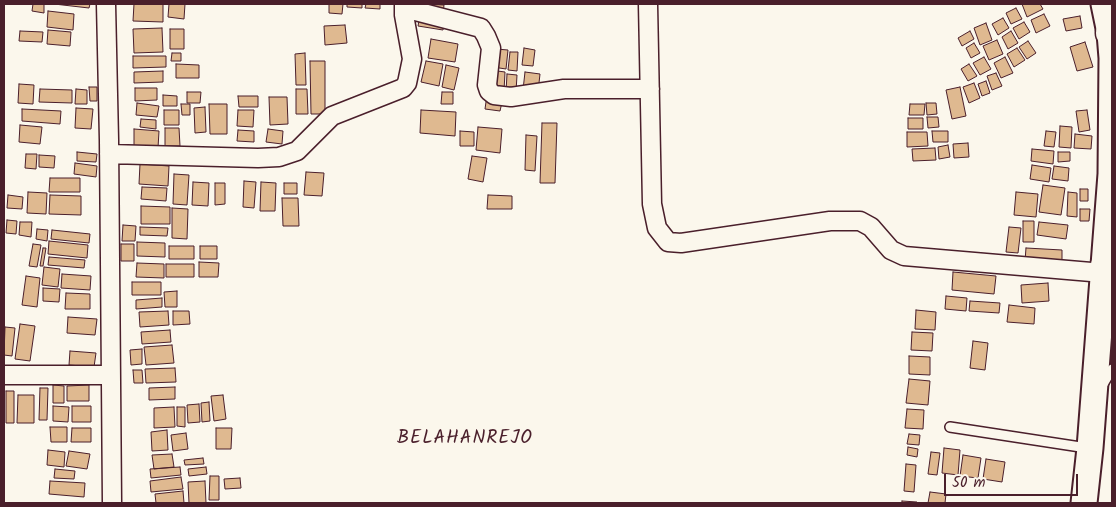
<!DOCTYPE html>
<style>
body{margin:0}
#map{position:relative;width:1116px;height:507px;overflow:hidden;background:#fbf7ec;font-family:Kalam,sans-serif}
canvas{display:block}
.frame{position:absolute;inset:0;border:5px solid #4a1f2b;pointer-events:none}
.scale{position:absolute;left:944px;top:474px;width:134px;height:22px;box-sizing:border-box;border:2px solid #4a1f2b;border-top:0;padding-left:6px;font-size:15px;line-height:18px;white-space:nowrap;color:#4a1f2b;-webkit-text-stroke:4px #fbf7ec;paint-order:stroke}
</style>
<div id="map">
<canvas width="1116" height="507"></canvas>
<div class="frame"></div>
<div class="scale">50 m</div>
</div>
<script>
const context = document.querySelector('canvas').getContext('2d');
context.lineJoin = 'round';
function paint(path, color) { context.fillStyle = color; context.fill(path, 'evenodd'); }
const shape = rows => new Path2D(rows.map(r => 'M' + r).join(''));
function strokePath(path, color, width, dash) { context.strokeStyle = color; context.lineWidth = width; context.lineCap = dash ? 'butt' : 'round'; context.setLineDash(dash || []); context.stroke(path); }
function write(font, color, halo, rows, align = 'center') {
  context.font = font + ' Kalam,sans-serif'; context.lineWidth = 5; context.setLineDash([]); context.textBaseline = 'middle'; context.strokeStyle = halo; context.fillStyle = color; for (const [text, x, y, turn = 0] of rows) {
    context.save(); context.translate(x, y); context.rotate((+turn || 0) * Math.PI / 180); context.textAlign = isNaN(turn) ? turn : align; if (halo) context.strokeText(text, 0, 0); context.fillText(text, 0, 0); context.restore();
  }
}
const building = shape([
 [33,4,44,4,44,13,32,11,33,4],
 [54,4,90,4,89,8,54,4],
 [134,4,163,4,163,22,133,21,134,4],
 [169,4,185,4,184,19,168,17,169,4],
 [329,4,343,4,342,14,329,13,329,4],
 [347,4,362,4,362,8,347,7,347,4],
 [366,4,380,4,380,9,365,8,366,4],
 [422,4,444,5,443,14,422,4],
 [1022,4,1040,4,1043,9,1027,17,1022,4],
 [1016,8,1022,19,1011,24,1006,13,1016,8],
 [48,11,74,14,73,30,47,27,48,11],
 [1044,14,1050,26,1036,33,1031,20,1044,14],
 [420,15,445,20,443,30,418,26,420,15],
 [1080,16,1082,28,1066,31,1063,19,1080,16],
 [1003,18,1009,28,998,35,992,24,1003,18],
 [1024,22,1030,32,1019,39,1013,28,1024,22],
 [986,23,992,40,980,45,974,28,986,23],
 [345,25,347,43,325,45,324,26,345,25],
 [162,28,163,52,134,53,133,29,162,28],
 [170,29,184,29,184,49,170,49,170,29],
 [48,30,71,32,70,46,47,44,48,30],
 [20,31,43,32,42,42,19,41,20,31],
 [970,31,974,39,962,46,958,38,970,31],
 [1011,31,1018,43,1008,49,1002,37,1011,31],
 [431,39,458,44,455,62,428,58,431,39],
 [997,40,1003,54,989,60,983,46,997,40],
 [1028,41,1036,53,1027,59,1019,47,1028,41],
 [1085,42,1093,67,1077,71,1070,47,1085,42],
 [974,43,980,53,971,58,966,48,974,43],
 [524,48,535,50,533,66,522,65,524,48],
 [1017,48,1025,60,1014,67,1007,54,1017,48],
 [496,49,508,50,506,69,493,67,496,49],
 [510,52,518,52,517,71,508,70,510,52],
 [172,53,181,53,181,61,171,61,172,53],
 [305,53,306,85,296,85,295,54,305,53],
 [133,56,166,56,166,67,133,68,133,56],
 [984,57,991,69,980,75,973,63,984,57],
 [1005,57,1013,73,1001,78,994,63,1005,57],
 [310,61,325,61,325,114,311,114,310,61],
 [426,61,443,64,439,86,421,82,426,61],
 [176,64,199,65,199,78,176,78,176,64],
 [969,64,977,76,968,81,961,69,969,64],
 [446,65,459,68,454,90,442,87,446,65],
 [490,70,505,72,504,91,489,89,490,70],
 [163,71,163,82,134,83,134,72,163,71],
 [525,72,540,74,538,92,523,90,525,72],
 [996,73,1002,86,992,90,987,76,996,73],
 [507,74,517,75,516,92,506,92,507,74],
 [986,81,990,93,982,96,978,84,986,81],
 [974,83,980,98,969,103,963,87,974,83],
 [19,84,34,85,33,104,18,103,19,84],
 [89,87,97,87,97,101,90,101,89,87],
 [960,87,966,116,952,119,946,90,960,87],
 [135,88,157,88,157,100,135,101,135,88],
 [40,89,72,90,72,103,39,102,40,89],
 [76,89,87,90,87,104,75,104,76,89],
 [296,89,307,89,308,114,296,114,296,89],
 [187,92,201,92,200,103,187,103,187,92],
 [442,92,453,92,453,104,441,104,442,92],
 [163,95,177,96,177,106,163,106,163,95],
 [487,95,503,98,500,111,485,109,487,95],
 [238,96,258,96,258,107,239,107,238,96],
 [269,97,287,97,288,124,270,125,269,97],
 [137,103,159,106,157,117,136,115,137,103],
 [926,103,936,103,937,114,927,115,926,103],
 [181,104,190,104,190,115,182,115,181,104],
 [209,104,227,104,227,134,210,134,209,104],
 [910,104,925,104,924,115,909,115,910,104],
 [205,107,206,132,195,133,194,108,205,107],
 [76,108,93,109,91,129,75,128,76,108],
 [22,109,61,111,60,124,22,121,22,109],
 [164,110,179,110,179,125,164,125,164,110],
 [238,110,254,110,253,127,237,126,238,110],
 [421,110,456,112,455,136,420,133,421,110],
 [1087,110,1090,130,1079,132,1076,111,1087,110],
 [927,117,938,117,939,127,928,128,927,117],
 [908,118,923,118,923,129,908,129,908,118],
 [141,119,156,120,156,129,140,127,141,119],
 [542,123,557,123,555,183,540,183,542,123],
 [20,125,42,127,40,144,19,142,20,125],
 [1060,126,1072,127,1071,148,1059,147,1060,126],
 [478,127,502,129,500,153,476,150,478,127],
 [165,128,179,128,180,146,165,146,165,128],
 [134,129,159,131,158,148,134,147,134,129],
 [268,129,283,131,282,144,266,142,268,129],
 [238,130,254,131,254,142,237,141,238,130],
 [460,131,474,132,474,146,460,146,460,131],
 [932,131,948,131,948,142,933,142,932,131],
 [1046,131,1056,132,1054,147,1044,146,1046,131],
 [907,132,927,132,928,146,907,147,907,132],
 [1075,134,1092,136,1091,149,1074,148,1075,134],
 [526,135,537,136,535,171,525,170,526,135],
 [968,143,969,157,954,158,953,144,968,143],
 [948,145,950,157,939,159,938,147,948,145],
 [935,148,936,160,913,161,912,149,935,148],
 [1032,149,1054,151,1053,164,1031,161,1032,149],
 [77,152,97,154,96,162,77,161,77,152],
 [1058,152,1070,152,1070,161,1058,162,1058,152],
 [26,154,37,154,36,169,25,168,26,154],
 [39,155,55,156,54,168,39,167,39,155],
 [472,156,487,158,483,182,468,179,472,156],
 [75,163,97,166,96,177,74,174,75,163],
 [140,164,169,166,168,186,139,184,140,164],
 [1032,165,1051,168,1049,182,1030,179,1032,165],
 [1054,166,1069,168,1068,181,1052,179,1054,166],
 [306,172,324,173,322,196,304,195,306,172],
 [174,174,189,175,187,205,173,204,174,174],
 [50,178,80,178,80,192,49,192,50,178],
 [244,181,256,182,254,208,243,207,244,181],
 [193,182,209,183,208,206,192,205,193,182],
 [261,182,276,183,275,211,260,211,261,182],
 [215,183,225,183,225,204,215,205,215,183],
 [284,183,297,183,297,194,284,194,284,183],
 [1043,185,1065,188,1061,215,1039,212,1043,185],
 [142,187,167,188,166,201,141,199,142,187],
 [1080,189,1088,189,1088,201,1080,201,1080,189],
 [28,192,47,193,46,214,27,213,28,192],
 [1016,192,1038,194,1036,217,1014,215,1016,192],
 [1068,192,1077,193,1077,217,1067,216,1068,192],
 [8,195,23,197,22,209,7,208,8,195],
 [50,195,81,196,81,215,49,214,50,195],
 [488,195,512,196,512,209,487,209,488,195],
 [282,198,298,198,299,226,283,226,282,198],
 [141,206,170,207,170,224,141,224,141,206],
 [172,208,188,209,187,239,172,238,172,208],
 [1080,209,1090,209,1089,221,1080,221,1080,209],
 [7,220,17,221,16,234,6,233,7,220],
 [1023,221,1034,221,1034,242,1023,242,1023,221],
 [20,222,32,222,31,237,19,235,20,222],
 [1039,222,1068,225,1066,239,1037,235,1039,222],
 [123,225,136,226,135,241,122,241,123,225],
 [140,227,168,228,167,236,140,235,140,227],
 [1009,227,1021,228,1018,253,1006,252,1009,227],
 [37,229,48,230,47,241,36,239,37,229],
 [52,230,90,234,89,243,51,239,52,230],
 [49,241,88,245,87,258,48,254,49,241],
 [137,242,165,243,165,257,137,256,137,242],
 [33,244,41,245,37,267,29,266,33,244],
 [121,244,134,244,134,261,121,261,121,244],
 [169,246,194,246,194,259,169,259,169,246],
 [200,246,217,246,217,259,200,259,200,246],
 [43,248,46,248,43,266,40,266,43,248],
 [1026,248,1062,250,1062,263,1025,261,1026,248],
 [49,257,85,260,84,268,48,265,49,257],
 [199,262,219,263,218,277,199,277,199,262],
 [137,263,164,264,164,278,136,277,137,263],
 [166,264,194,264,194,277,166,277,166,264],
 [44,267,60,269,58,287,42,285,44,267],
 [953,272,996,276,994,294,952,290,953,272],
 [62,274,91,276,90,290,61,288,62,274],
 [26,276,40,278,37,307,22,305,26,276],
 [132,282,161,282,161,295,132,295,132,282],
 [1048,283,1049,301,1022,303,1021,285,1048,283],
 [43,288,60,289,59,302,43,301,43,288],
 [177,291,177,307,165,307,164,292,177,291],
 [66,293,90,294,90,309,65,309,66,293],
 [946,296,967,298,966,311,945,309,946,296],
 [162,298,162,307,136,309,136,300,162,298],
 [970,301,1000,303,999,313,969,311,970,301],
 [1009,305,1035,308,1034,324,1007,322,1009,305],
 [916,310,936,312,935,330,915,329,916,310],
 [168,311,169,325,140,327,139,312,168,311],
 [173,311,189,311,190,324,173,325,173,311],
 [68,317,97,319,95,335,67,333,68,317],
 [20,324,35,326,30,361,15,359,20,324],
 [5,327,15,328,12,356,4,355,5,327],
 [170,330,171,342,142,344,141,332,170,330],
 [912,332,933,333,932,351,911,350,912,332],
 [973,341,988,343,985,370,970,368,973,341],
 [172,345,174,363,146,365,144,347,172,345],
 [142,349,142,364,131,365,130,350,142,349],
 [70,351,96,353,94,367,69,365,70,351],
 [909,356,930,357,930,375,909,374,909,356],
 [175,368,176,382,146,383,145,369,175,368],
 [133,370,142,370,143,383,134,383,133,370],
 [909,379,930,381,928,405,906,403,909,379],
 [53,385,64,386,64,403,53,403,53,385],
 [89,385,89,401,67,401,67,386,89,385],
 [175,387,175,399,149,400,149,388,175,387],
 [40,388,48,388,47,420,39,420,40,388],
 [6,391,14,391,14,423,6,423,6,391],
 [18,395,34,395,34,423,17,423,18,395],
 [223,395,226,419,214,421,211,396,223,395],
 [209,402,210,421,202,422,201,403,209,402],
 [199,404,200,422,188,423,187,405,199,404],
 [53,406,69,407,68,422,53,421,53,406],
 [72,406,91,406,91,422,72,422,72,406],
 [174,407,175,427,154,428,154,408,174,407],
 [177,407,185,407,185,427,177,426,177,407],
 [907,409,924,410,923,429,905,428,907,409],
 [50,427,67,427,67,442,51,442,50,427],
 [72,428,91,428,91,442,71,442,72,428],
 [216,428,232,428,231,449,216,449,216,428],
 [167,430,168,450,152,451,151,432,167,430],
 [186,433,188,449,173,451,171,435,186,433],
 [909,434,920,435,919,445,907,444,909,434],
 [908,447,918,449,917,457,907,455,908,447],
 [944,448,960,450,958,475,942,473,944,448],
 [48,450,65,452,64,467,47,465,48,450],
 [69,451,90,454,87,469,66,466,69,451],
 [931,452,940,453,937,475,928,474,931,452],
 [172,454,174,467,154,469,152,455,172,454],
 [963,455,981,458,978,478,960,476,963,455],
 [203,458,204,464,185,465,184,460,203,458],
 [986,459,1005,462,1002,482,983,479,986,459],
 [906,464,916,465,914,492,904,491,906,464],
 [180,467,181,475,151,478,150,469,180,467],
 [206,467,207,474,189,476,188,469,206,467],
 [55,469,75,471,74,479,54,478,55,469],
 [210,476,219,476,219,500,209,500,210,476],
 [181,477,183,489,151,492,150,481,181,477],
 [240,478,241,488,225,489,224,479,240,478],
 [50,481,85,483,84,497,49,494,50,481],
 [205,481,206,503,189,503,188,482,205,481],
 [183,491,184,503,156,503,155,494,183,491],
 [930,492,946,494,945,503,928,503,930,492],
 [902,501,917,502,917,503,902,503,902,501]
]);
paint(building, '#dfb990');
strokePath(building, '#4a1f2b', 1);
const lane = shape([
 [1102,386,1112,369],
 [950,427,1087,448]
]);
const street = shape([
 [106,4,109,140,112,503],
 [648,4,652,204,657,228,668,242,681,243,830,221,860,221,871,227,891,250,904,256,1103,273],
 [404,8,481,28,486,36,491,48,487,85,489,91,494,95,511,97,564,89,650,89],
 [109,154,258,158,279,157,297,151,332,116,403,88,407,83,412,59,404,15,404,4],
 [4,375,110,375]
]);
const secondary = shape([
 [1084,503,1090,448,1111,174,1112,58,1110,33,1104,4]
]);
const highway = shape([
 [1110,33,1112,33],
 [1103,273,1112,240]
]);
strokePath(lane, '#4a1f2b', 12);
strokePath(street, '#4a1f2b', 21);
strokePath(secondary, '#4a1f2b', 29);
strokePath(highway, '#4a1f2b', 31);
strokePath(lane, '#fbf7ec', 9);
strokePath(street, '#fbf7ec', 18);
strokePath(secondary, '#fbf7ec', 25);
strokePath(highway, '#fbf7ec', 28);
context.letterSpacing = '1px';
write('19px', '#4a1f2b', '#fbf7ec', [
 ["BELAHANREJO",465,440]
]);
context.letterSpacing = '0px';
</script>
